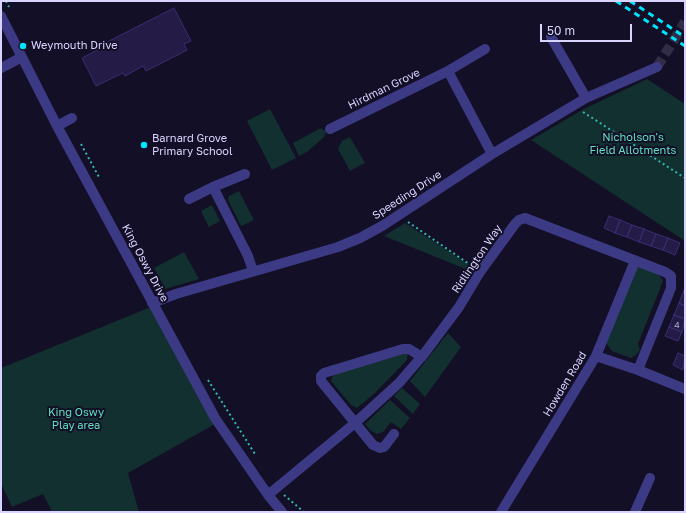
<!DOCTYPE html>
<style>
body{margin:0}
#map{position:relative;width:686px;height:513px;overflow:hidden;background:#130f26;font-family:"Golos Text",sans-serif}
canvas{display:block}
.frame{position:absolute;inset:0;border:2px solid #d9d4ff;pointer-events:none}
.scale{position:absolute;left:540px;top:24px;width:92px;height:18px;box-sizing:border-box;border:2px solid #d9d4ff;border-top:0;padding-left:5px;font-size:12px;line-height:14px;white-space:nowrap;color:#d9d4ff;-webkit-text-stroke:3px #130f26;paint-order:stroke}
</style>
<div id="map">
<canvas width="686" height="513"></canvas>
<div class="frame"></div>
<div class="scale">50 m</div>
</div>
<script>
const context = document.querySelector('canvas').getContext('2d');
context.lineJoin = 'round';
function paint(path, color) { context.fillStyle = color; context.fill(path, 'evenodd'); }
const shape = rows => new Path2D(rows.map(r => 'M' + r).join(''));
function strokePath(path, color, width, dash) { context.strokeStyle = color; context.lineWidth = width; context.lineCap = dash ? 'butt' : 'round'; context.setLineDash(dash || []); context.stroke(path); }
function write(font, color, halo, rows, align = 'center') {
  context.font = font + ' "Golos Text",sans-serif'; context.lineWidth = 4; context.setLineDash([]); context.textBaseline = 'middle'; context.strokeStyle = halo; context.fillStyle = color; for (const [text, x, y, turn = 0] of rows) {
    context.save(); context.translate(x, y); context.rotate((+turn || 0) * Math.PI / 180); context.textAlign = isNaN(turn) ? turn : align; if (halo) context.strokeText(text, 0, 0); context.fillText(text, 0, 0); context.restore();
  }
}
paint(shape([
 [647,79,685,104,685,241,531,140,582,110],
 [270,109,296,158,272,170,247,121],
 [321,128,326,132,324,137,307,152,299,156,293,143],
 [350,137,365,163,350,171,338,149,342,141],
 [239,191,254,220,241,226,228,200,229,196],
 [212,205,220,221,209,227,201,211],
 [405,223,444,248,471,266,468,270,384,236],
 [184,252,199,279,165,289,154,268],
 [640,266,659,275,663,281,638,344,640,350,636,355,631,358,612,351,606,343,635,269],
 [151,307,215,424,128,473,139,512,52,512,43,494,12,507,1,483,1,368],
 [448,333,461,347,425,397,410,381],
 [402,351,408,353,407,360,374,394,357,408,351,405,331,381,333,375],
 [402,388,420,404,413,414,394,396],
 [390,400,410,418,401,429,391,422,383,432,377,434,371,431,365,424]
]), '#12302f');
const building = shape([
 [174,8,191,41,184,44,187,50,146,71,143,66,125,76,123,73,96,86,82,58,109,44,107,42,174,8],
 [609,216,620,220,615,233,604,228,609,216],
 [620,220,632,225,627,237,615,233,620,220],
 [632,225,644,229,639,242,627,237,632,225],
 [644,229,656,234,651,246,639,242,644,229],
 [656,234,668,238,663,250,651,246,656,234],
 [668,238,680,243,675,255,663,250,668,238],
 [684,290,685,291,685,306,679,303,684,290],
 [679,303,685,306,685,319,674,315,679,303],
 [674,315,685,319,682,332,669,327,674,315],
 [669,327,682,332,678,341,665,336,669,327],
 [678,353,685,356,683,370,673,365,678,353]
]);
paint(building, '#241b47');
strokePath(building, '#3b2d73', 1);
strokePath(shape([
 [657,67,685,22]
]), '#312d47', 10, [10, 5]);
strokePath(shape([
 [6,1,9,7],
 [583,112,685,178],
 [81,144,100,179],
 [408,222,472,266],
 [208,380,255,454],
 [284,495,304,512]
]), '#2fb8b0', 2, [2, 3]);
strokePath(shape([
 [1,16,57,126,215,418,268,495,282,512],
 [551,37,586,98],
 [1,68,22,57],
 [448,71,492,154],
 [57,126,72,118],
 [330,129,448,71,485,49],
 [213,187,248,256,253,271],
 [189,199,213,187,245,174],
 [152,303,176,294,338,247,360,238,382,226,492,154,586,98,657,67],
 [596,356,638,370,685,389],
 [394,434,384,447,380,448,373,445,321,381,321,376,324,373,403,349,409,349,422,357],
 [268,495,355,423,399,383,424,354,459,307,480,272,515,224,519,220,525,218,665,272,671,276,671,288,638,370],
 [501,512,596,356,635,261],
 [635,512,650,478]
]), '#3d3a85', 10);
strokePath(shape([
 [616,1,685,46],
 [630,1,685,37]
]), '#00e5ff', 3, [6, 5]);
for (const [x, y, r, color] of [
 [23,46,4,"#00e5ff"],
 [144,145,4,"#00e5ff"]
]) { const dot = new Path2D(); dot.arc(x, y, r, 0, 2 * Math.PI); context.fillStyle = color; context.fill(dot); strokePath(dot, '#130f26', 1.5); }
write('9px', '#aca6d1', null, [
 ["4",677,325]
]);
write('11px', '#d9d4ff', '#130f26', [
 ["Weymouth Drive",31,46],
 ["Barnard Grove",152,139],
 ["Primary School",152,152]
], 'left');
write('11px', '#d9d4ff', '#130f26', [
 ["Hirdman Grove",384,89,-26],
 ["Speeding Drive",407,195,-33],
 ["Ridlington Way",477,259,-56],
 ["King Oswy Drive",145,263,62],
 ["Howden Road",565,384,-59]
]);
write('11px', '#5fe0c0', '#130f26', [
 ["Nicholson's",633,138],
 ["Field Allotments",633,151],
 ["King Oswy",76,413],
 ["Play area",76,426]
]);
</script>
